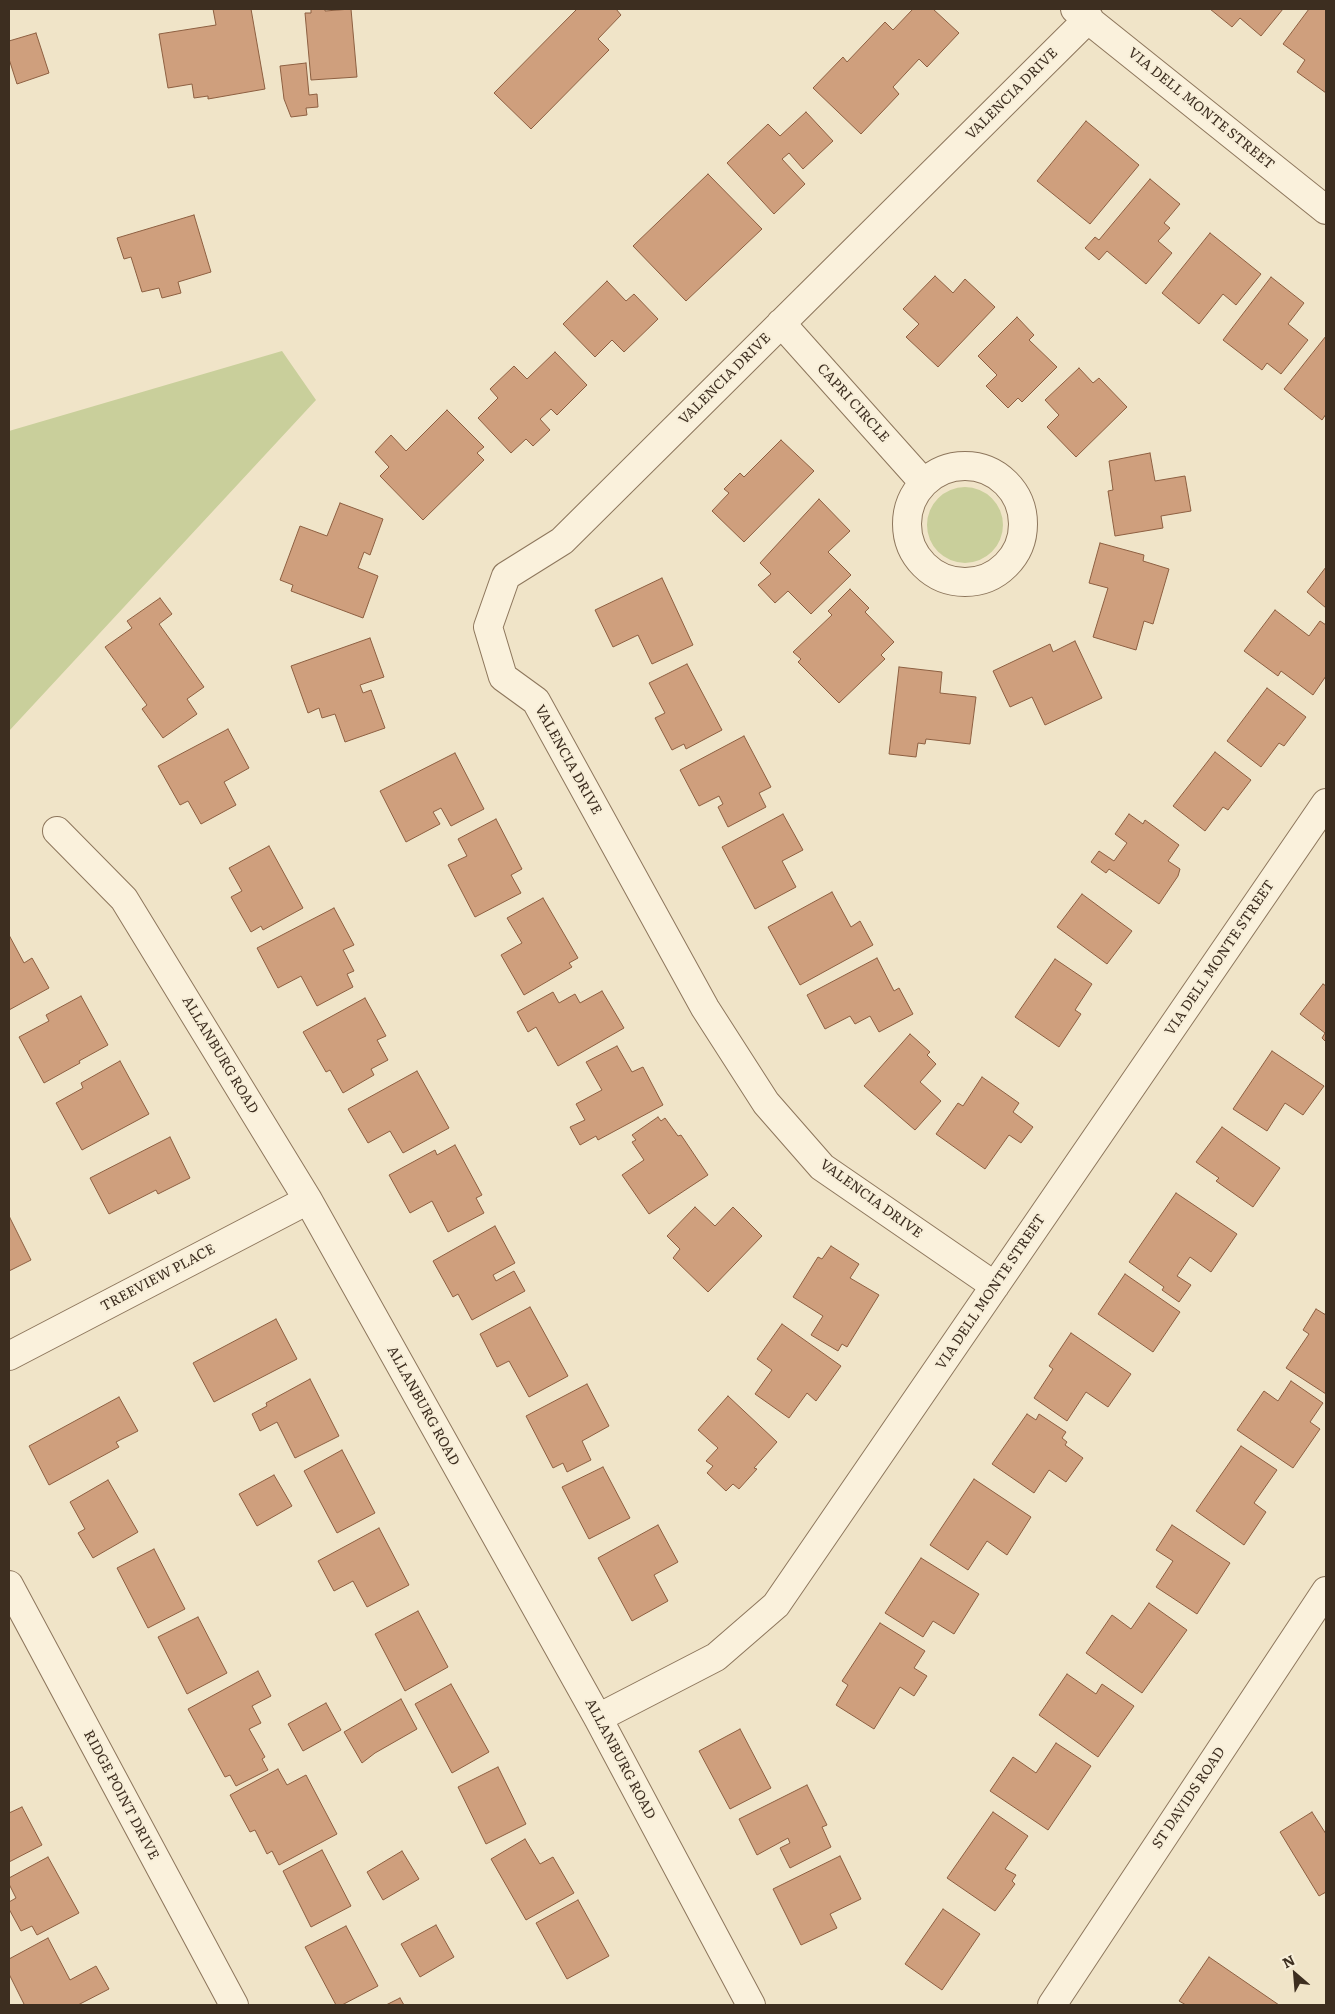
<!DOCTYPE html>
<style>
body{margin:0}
#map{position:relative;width:1335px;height:2014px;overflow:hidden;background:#f0e4c8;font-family:Literata,serif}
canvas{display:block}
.frame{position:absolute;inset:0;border:10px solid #3d2e20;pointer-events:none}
.north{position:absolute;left:1270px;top:1949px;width:50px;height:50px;-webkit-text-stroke:4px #f7eed8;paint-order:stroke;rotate:333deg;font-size:14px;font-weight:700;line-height:20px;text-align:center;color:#3d2e20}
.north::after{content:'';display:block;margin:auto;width:18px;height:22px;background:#3d2e20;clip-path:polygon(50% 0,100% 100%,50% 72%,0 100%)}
</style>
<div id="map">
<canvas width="1335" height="2014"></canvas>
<div class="frame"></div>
<div class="north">N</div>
</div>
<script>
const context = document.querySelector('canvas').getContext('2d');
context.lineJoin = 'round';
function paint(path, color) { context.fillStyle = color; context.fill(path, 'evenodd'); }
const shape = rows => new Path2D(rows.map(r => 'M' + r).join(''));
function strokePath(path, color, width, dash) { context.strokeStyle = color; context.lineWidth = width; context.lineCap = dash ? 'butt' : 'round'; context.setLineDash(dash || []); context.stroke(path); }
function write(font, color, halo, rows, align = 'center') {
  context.font = font + ' Literata,serif'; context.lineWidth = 4; context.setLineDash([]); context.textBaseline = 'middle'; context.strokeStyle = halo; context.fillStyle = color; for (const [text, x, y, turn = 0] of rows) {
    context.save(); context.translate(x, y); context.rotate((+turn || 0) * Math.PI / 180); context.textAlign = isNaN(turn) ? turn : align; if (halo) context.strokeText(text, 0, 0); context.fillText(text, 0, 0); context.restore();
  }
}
paint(shape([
 [282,351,316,400,9,731,9,431],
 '927 525a38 38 0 1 1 76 0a38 38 0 1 1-76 0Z'
]), '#c9cf9b');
const building = shape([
 [213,9,251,9,265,89,208,99,208,96,194,98,192,84,168,88,159,34,216,25,213,9],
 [311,9,325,9,325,11,351,9,357,77,311,80,305,13,311,13,311,9],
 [577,9,616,9,621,15,598,39,609,50,531,129,494,93,577,9],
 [913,9,933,9,959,33,927,67,919,59,893,87,899,94,861,134,813,88,843,57,847,62,885,22,893,30,913,9],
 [1210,9,1283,9,1261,36,1240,18,1232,27,1210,9],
 [1309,9,1326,9,1326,93,1297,72,1305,60,1283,44,1309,9],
 [36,33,49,73,17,84,9,59,9,41,36,33],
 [306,63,309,95,317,94,318,107,306,108,307,115,291,117,284,99,280,66,306,63],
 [806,112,833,141,803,169,789,153,782,159,805,184,774,214,727,163,768,124,780,136,806,112],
 [1086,121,1139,165,1090,224,1037,181,1086,121],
 [708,174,762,229,686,301,633,246,708,174],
 [1150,179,1180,204,1164,223,1170,228,1158,241,1172,253,1146,284,1107,251,1099,260,1085,248,1095,237,1099,240,1150,179],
 [194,215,211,272,178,282,181,293,162,298,159,288,142,292,131,257,124,259,117,238,194,215],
 [1210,233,1261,274,1236,305,1223,294,1199,324,1162,293,1210,233],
 [935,276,953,293,965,279,995,307,938,367,906,337,919,324,903,309,935,276],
 [1271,277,1304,303,1288,324,1308,340,1281,374,1267,363,1262,370,1223,340,1271,277],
 [607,281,626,301,634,294,658,319,624,352,612,340,595,357,563,324,607,281],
 [1017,317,1034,335,1029,340,1057,367,1022,402,1018,398,1008,408,986,386,997,375,978,356,1017,317],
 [1326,336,1326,414,1322,420,1284,389,1326,336],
 [555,352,587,385,557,415,551,409,540,419,550,430,533,446,526,439,511,453,478,418,498,398,490,389,514,366,527,379,555,352],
 [1079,368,1093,383,1099,378,1127,407,1076,457,1047,427,1059,415,1045,400,1079,368],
 [447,410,484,447,477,453,484,460,423,520,380,476,389,467,375,452,391,435,406,451,447,410],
 [781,440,814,471,744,542,712,511,729,493,724,489,740,473,744,477,781,440],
 [1150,453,1155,481,1185,476,1191,511,1161,516,1163,528,1115,536,1108,491,1113,490,1109,461,1150,453],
 [819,499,850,531,828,552,851,575,811,614,788,591,775,603,758,585,771,574,760,563,819,499],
 [340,503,383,519,370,555,364,552,358,568,378,576,363,618,291,591,293,585,280,580,300,526,327,536,340,503],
 [1100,543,1144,555,1143,561,1169,569,1153,624,1144,621,1136,650,1093,637,1108,588,1089,583,1100,543],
 [1326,567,1326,608,1307,592,1326,567],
 [662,578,693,645,652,664,638,635,613,647,595,610,662,578],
 [850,589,869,608,865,612,894,642,881,655,885,659,839,703,798,662,801,659,793,652,832,615,828,611,850,589],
 [160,598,172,614,159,624,204,687,187,699,197,714,163,738,142,709,147,705,105,647,132,628,127,621,160,598],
 [1275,610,1309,636,1320,621,1326,625,1326,676,1313,695,1281,671,1278,676,1244,651,1275,610],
 [370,638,384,677,360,685,363,693,371,690,385,728,345,742,335,714,322,718,319,708,308,713,291,666,370,638],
 [1075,641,1102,698,1045,725,1032,697,1010,707,993,671,1050,644,1053,652,1075,641],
 [687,664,722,730,686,749,684,744,672,750,655,718,665,713,649,683,687,664],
 [899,667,942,672,940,693,976,697,970,744,926,739,925,744,918,743,916,757,889,754,899,667],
 [1267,688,1306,717,1284,746,1279,743,1261,767,1227,741,1267,688],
 [228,729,249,768,224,782,236,805,201,824,188,801,180,805,158,766,228,729],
 [744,736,771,787,759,793,766,807,728,827,718,807,723,804,719,796,699,806,680,770,744,736],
 [1215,752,1251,780,1228,810,1223,807,1205,831,1173,806,1215,752],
 [455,753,484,809,451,826,441,808,433,812,440,824,406,842,380,791,455,753],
 [783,814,803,850,782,861,796,887,755,909,722,847,783,814],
 [1129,814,1143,824,1145,820,1179,845,1168,861,1180,869,1178,876,1159,904,1109,869,1106,873,1091,862,1099,851,1114,861,1127,843,1115,834,1129,814],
 [496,819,522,869,511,875,521,893,475,917,448,865,467,856,458,839,496,819],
 [269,846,303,908,263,930,261,926,251,932,231,897,242,891,229,868,269,846],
 [832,892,851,927,860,921,873,945,800,985,768,927,832,892],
 [1082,894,1132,931,1107,964,1057,927,1082,894],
 [543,898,578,958,569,963,572,967,524,995,501,955,522,943,507,918,543,898],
 [334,908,354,945,343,950,354,971,347,974,353,987,317,1006,301,976,278,988,257,948,334,908],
 [9,935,24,963,32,958,49,988,9,1010,9,935],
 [877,958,894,991,899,988,913,1014,879,1032,870,1016,855,1024,850,1016,825,1029,807,995,877,958],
 [1055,959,1092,984,1075,1010,1081,1014,1059,1047,1015,1017,1055,959],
 [1323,984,1326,986,1326,1042,1322,1038,1325,1033,1300,1014,1323,984],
 [602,991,624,1028,558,1066,536,1027,528,1032,517,1012,553,992,559,1003,575,994,580,1003,602,991],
 [81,996,108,1045,79,1061,80,1063,44,1083,19,1037,49,1021,46,1015,81,996],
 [365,998,386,1036,377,1040,388,1060,371,1069,374,1075,343,1093,330,1070,326,1072,303,1032,365,998],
 [910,1034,930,1052,927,1055,936,1064,920,1082,941,1101,915,1130,864,1086,910,1034],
 [617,1046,632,1072,643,1067,663,1105,598,1140,596,1136,580,1145,570,1127,585,1120,576,1104,602,1090,586,1062,617,1046],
 [1272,1051,1324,1086,1303,1115,1285,1103,1267,1131,1233,1109,1272,1051],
 [120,1061,149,1114,82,1150,56,1103,83,1088,81,1083,120,1061],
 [417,1071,449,1128,403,1153,390,1131,368,1143,348,1109,417,1071],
 [982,1077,1019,1103,1013,1112,1033,1127,1021,1143,1009,1135,985,1169,936,1134,958,1103,963,1106,982,1077],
 [658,1117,661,1121,665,1118,678,1136,681,1135,708,1175,649,1214,622,1175,644,1160,632,1142,636,1140,632,1135,658,1117],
 [1222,1127,1280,1168,1253,1207,1216,1181,1219,1178,1196,1162,1222,1127],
 [170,1137,190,1178,158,1194,156,1190,109,1214,90,1178,170,1137],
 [455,1145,482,1195,476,1198,484,1213,448,1232,432,1201,410,1213,389,1175,435,1150,437,1155,455,1145],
 [1176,1193,1237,1234,1211,1272,1190,1257,1177,1276,1191,1285,1179,1302,1162,1290,1164,1287,1129,1262,1176,1193],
 [695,1207,715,1226,733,1207,762,1236,708,1292,673,1258,680,1249,667,1236,695,1207],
 [10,1218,31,1260,9,1271,9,1219,10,1218],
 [495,1226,515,1263,493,1275,496,1281,514,1271,525,1291,472,1320,458,1294,453,1297,433,1261,495,1226],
 [831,1246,859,1264,850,1278,879,1295,847,1347,842,1344,838,1351,811,1335,823,1316,793,1297,818,1257,822,1259,831,1246],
 [1125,1274,1180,1312,1153,1352,1098,1314,1125,1274],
 [530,1307,568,1376,529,1397,509,1361,497,1367,480,1334,530,1307],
 [1316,1309,1326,1315,1326,1394,1286,1368,1309,1334,1303,1330,1316,1309],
 [276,1319,297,1359,214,1402,193,1363,276,1319],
 [782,1324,841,1366,816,1401,807,1393,789,1418,755,1394,772,1370,757,1359,782,1324],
 [1071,1333,1131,1374,1108,1407,1086,1392,1067,1421,1034,1398,1053,1369,1049,1366,1071,1333],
 [310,1379,339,1436,295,1458,277,1422,260,1431,252,1414,267,1406,266,1403,310,1379],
 [1291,1381,1323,1403,1310,1422,1320,1429,1293,1468,1237,1430,1264,1391,1278,1401,1291,1381],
 [587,1384,609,1426,582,1441,591,1460,567,1472,563,1463,553,1468,526,1416,587,1384],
 [728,1396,777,1442,754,1468,757,1469,739,1489,733,1484,726,1491,707,1473,713,1466,706,1461,718,1448,698,1430,728,1396],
 [119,1397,138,1431,116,1442,119,1447,49,1485,29,1446,119,1397],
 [1027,1414,1036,1420,1039,1414,1066,1432,1062,1438,1067,1442,1065,1445,1083,1458,1066,1482,1049,1470,1034,1493,992,1464,1027,1414],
 [1241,1446,1277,1470,1254,1503,1266,1512,1244,1545,1196,1511,1241,1446],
 [342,1450,375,1513,337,1533,304,1471,342,1450],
 [603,1467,630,1518,589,1539,562,1487,603,1467],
 [274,1475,292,1506,257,1526,239,1494,274,1475],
 [974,1479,1031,1517,1007,1555,987,1541,968,1570,930,1545,974,1479],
 [108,1480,138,1532,93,1558,78,1533,85,1529,70,1502,108,1480],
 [658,1525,678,1562,654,1575,668,1601,632,1621,598,1558,658,1525],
 [1172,1525,1230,1563,1197,1614,1156,1587,1173,1561,1156,1550,1172,1525],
 [379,1528,409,1585,367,1607,353,1581,334,1591,318,1561,379,1528],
 [154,1549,185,1609,148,1628,117,1568,154,1549],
 [921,1558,979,1594,954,1634,933,1621,923,1637,885,1613,921,1558],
 [1149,1603,1187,1630,1142,1693,1086,1653,1112,1615,1131,1629,1149,1603],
 [418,1611,448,1667,405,1691,375,1634,418,1611],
 [198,1617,227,1673,187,1694,158,1637,198,1617],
 [880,1623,925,1651,914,1668,927,1676,914,1696,900,1687,874,1729,836,1705,848,1685,842,1681,880,1623],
 [258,1671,271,1696,252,1706,261,1723,249,1729,265,1757,262,1759,268,1770,236,1786,230,1775,225,1777,188,1709,258,1671],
 [1067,1674,1096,1694,1102,1684,1134,1706,1098,1757,1039,1715,1067,1674],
 [451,1684,489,1752,452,1773,415,1704,451,1684],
 [401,1699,417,1729,375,1753,362,1763,344,1732,401,1699],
 [326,1703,341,1730,303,1751,288,1724,326,1703],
 [740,1729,771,1788,730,1809,699,1751,740,1729],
 [1056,1743,1091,1766,1048,1830,990,1791,1013,1757,1036,1773,1056,1743],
 [498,1767,526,1824,486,1844,458,1787,498,1767],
 [278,1769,287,1785,306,1775,337,1834,279,1865,272,1851,267,1854,255,1830,250,1832,230,1795,278,1769],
 [807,1785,827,1825,822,1827,831,1847,790,1868,780,1848,790,1843,788,1838,757,1855,739,1819,807,1785],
 [22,1807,42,1845,9,1862,9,1813,22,1807],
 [993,1812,1028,1836,1005,1869,1016,1875,1012,1881,1015,1884,995,1911,947,1878,993,1812],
 [1312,1812,1326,1834,1326,1892,1319,1896,1280,1832,1312,1812],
 [525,1839,540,1864,553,1857,574,1893,526,1920,491,1859,525,1839],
 [322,1850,351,1906,311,1927,283,1871,322,1850],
 [402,1851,419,1879,383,1900,367,1872,402,1851],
 [840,1856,861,1899,830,1914,837,1928,801,1945,773,1889,840,1856],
 [48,1857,79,1913,37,1935,32,1926,21,1931,9,1909,9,1902,16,1898,9,1884,9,1878,48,1857],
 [578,1900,609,1956,567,1979,536,1923,578,1900],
 [943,1909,980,1934,942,1990,905,1964,943,1909],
 [436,1925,454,1957,420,1977,401,1944,436,1925],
 [346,1926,378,1986,342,2005,336,2005,305,1947,346,1926],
 [48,1938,70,1980,96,1966,109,1989,78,2005,22,2005,24,2004,9,1974,9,1959,48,1938],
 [1209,1957,1279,2005,1186,2005,1179,2001,1209,1957],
 [400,1998,404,2005,386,2005,400,1998]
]);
paint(building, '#cf9f7d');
strokePath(building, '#8d5f41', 1);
const minor = shape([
 [1075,9,1326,210],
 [781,323,924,483],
 '907 524a58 58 0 1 1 116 0a58 58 0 1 1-116 0Z',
 [57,831,124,899,308,1200,598,1718,751,2005],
 [995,1286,822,1167,766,1103,705,1008,536,701,503,677,488,627,506,576,562,541,1089,18],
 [9,1356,308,1200],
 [9,1585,234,2005],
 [598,1718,716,1657,776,1605,1326,803]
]);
const tertiary = shape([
 [1052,2005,1326,1591]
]);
strokePath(minor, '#8d765c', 30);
strokePath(tertiary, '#8d765c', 30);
strokePath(minor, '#faf1dc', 28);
strokePath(tertiary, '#faf1dc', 28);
write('14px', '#3d2e20', '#f7eed8', [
 ["VALENCIA DRIVE",1012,94,-45],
 ["VIA DELL MONTE STREET",1201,109,39],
 ["VALENCIA DRIVE",725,379,-45],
 ["CAPRI CIRCLE",853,403,48],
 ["VALENCIA DRIVE",568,760,61],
 ["VIA DELL MONTE STREET",1220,958,-56],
 ["ALLANBURG ROAD",220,1055,59],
 ["VALENCIA DRIVE",871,1199,36],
 ["TREEVIEW PLACE",158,1278,-28],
 ["VIA DELL MONTE STREET",991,1292,-56],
 ["ALLANBURG ROAD",423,1406,61],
 ["ALLANBURG ROAD",620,1759,62],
 ["RIDGE POINT DRIVE",121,1795,62],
 ["ST DAVIDS ROAD",1189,1798,-56]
]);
</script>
